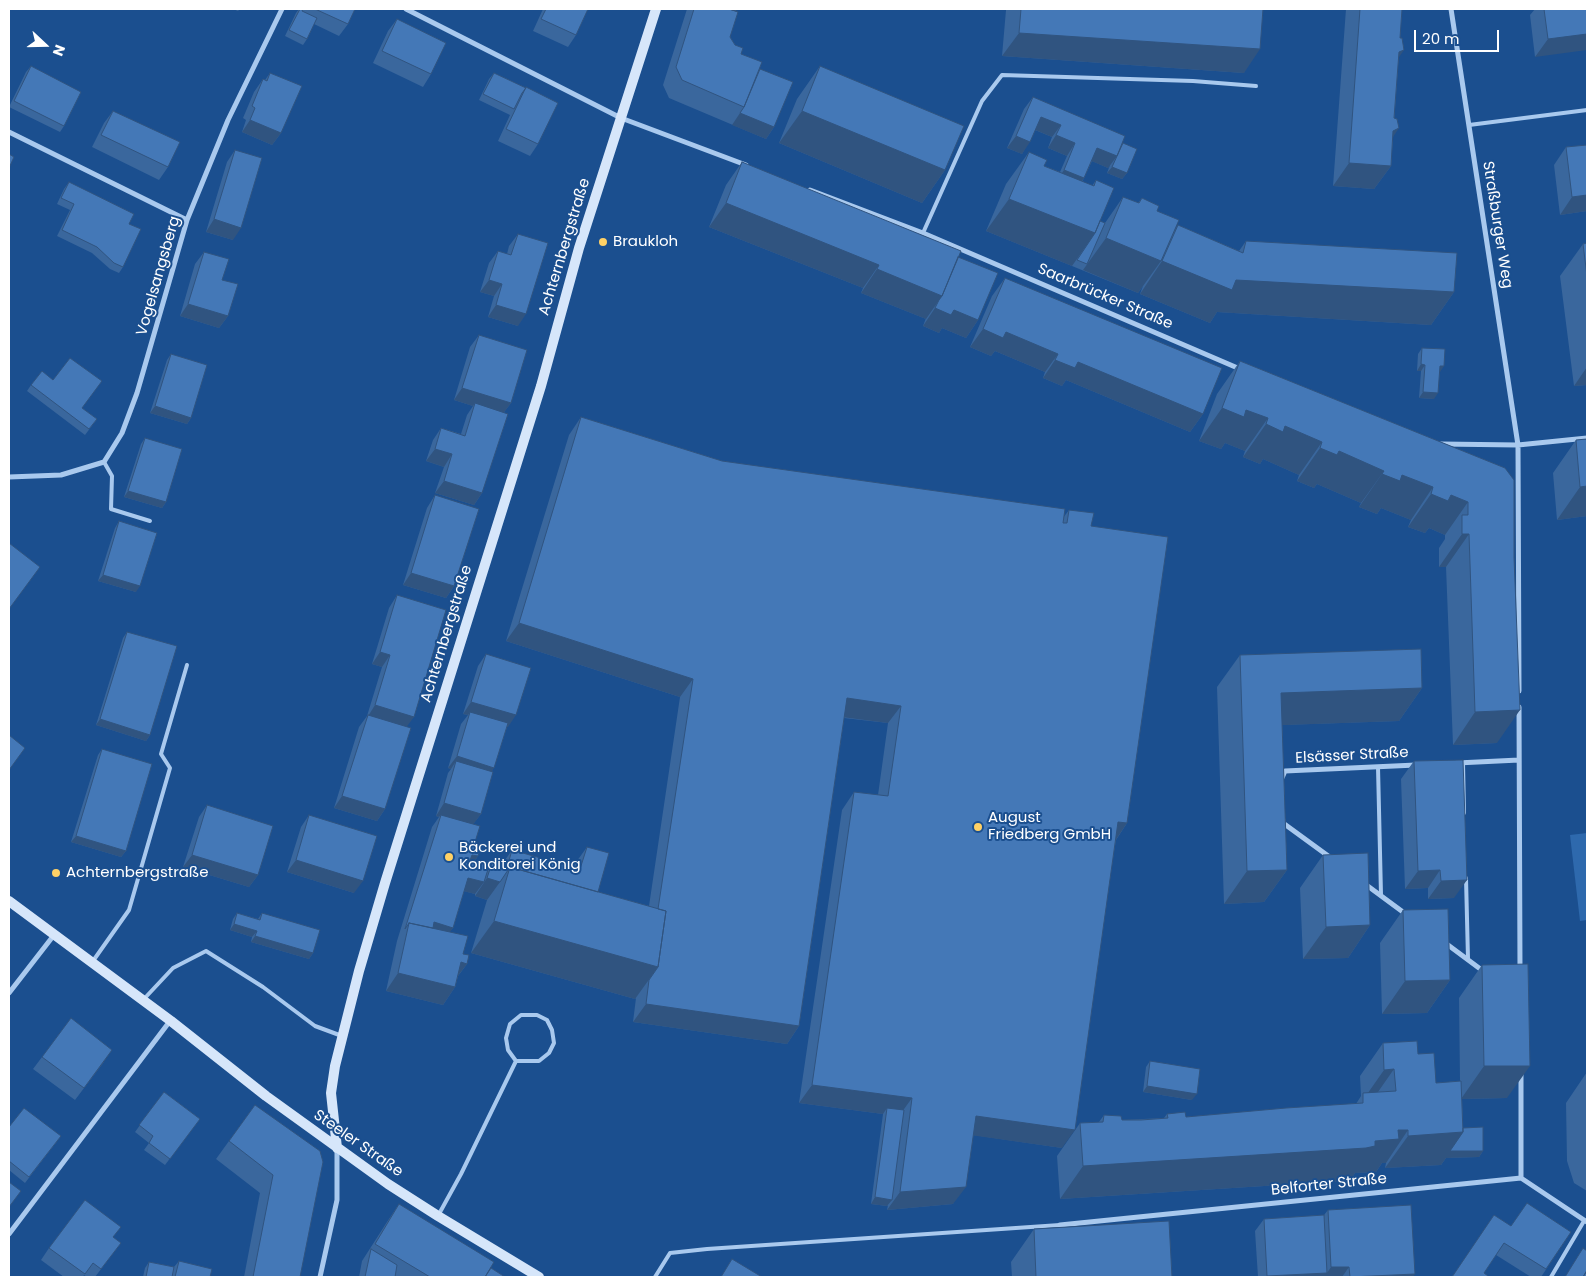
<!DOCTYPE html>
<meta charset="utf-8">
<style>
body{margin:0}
#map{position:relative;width:1596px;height:1286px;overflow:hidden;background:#1b4f8f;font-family:Poppins,sans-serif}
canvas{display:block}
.frame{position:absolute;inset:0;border:10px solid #fff;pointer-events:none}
.north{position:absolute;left:20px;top:20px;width:50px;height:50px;-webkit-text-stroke:4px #1b4f8f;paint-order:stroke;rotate:111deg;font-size:14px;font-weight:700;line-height:20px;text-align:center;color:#fff}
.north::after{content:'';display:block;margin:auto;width:18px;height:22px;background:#fff;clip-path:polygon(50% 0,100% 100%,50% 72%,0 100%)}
.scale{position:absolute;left:1414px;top:30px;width:85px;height:22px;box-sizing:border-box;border:2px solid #fff;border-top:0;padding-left:6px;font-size:15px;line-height:18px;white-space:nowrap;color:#fff;-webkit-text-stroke:4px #1b4f8f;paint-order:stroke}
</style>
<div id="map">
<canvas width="1596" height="1286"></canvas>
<div class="frame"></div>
<div class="north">N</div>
<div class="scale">20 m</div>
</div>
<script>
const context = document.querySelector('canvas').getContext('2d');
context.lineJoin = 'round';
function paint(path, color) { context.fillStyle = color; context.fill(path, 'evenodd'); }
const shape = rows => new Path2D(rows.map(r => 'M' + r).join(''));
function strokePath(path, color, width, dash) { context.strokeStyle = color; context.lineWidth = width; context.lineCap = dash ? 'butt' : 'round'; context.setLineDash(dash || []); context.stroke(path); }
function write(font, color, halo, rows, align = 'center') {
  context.font = font + ' Poppins,sans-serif'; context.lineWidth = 4; context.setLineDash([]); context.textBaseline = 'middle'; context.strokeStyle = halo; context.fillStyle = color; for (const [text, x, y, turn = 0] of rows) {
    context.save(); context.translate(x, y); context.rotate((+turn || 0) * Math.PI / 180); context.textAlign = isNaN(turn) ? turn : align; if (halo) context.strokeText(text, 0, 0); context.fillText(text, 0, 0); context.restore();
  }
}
paint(shape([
 [1587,833,1587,920,1580,921,1570,835]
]), '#2e69ad');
strokePath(shape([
 [1469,125,1587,110],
 [923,233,982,101,1002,75,1193,81,1256,86],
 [104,462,112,476,111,509,150,521],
 [1463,763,1464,813],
 [1378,767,1381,895],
 [1466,878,1468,959],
 [93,961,129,910,170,768,161,754,187,665],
 [143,1000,173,968,206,951,263,987,315,1026,342,1036],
 [439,1214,461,1174,516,1061,508,1050,506,1038,510,1024,521,1015,537,1015,547,1020,552,1030,554,1043,549,1053,539,1061,516,1061],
 [655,1277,670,1253,707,1249,1060,1225],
 [1551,1277,1584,1221]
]), '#a9c9ee', 4);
strokePath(shape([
 [406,9,621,118,746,165],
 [1451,9,1518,445,1519,691],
 [9,132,187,220],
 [810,190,923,233,1240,369],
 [1441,444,1518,445,1587,438],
 [9,477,61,475,104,462,122,433,137,393,187,220,228,120,282,9],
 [1519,707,1520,971],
 [1457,763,1519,760],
 [1281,780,1285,771,1416,765],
 [1283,820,1283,823,1331,858],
 [1365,884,1407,915],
 [1444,942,1483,971],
 [9,993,54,935],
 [1521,1072,1521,1178],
 [1060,1225,1521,1178,1587,1222],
 [9,1234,170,1021],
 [320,1277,337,1200,337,1148]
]), '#a9c9ee', 5);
strokePath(shape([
 [9,901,171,1021,266,1096,388,1184,438,1216,539,1277],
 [337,1148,331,1093,335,1066,359,971,385,883,541,386,579,248,656,9]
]), '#d6e6fa', 10);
paint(shape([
 [233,9,240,9,238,11],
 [299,9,355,9,348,24,339,36,314,24,307,39,303,45,285,36,296,13],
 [543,9,588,9,576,35,568,47,533,31],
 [687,9,736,9,730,37,741,54,760,69,774,127,766,139,669,98,663,85],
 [1007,9,1263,9,1244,73,1002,56,1006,10],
 [1346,9,1402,9,1391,166,1374,189,1333,186],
 [1535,9,1587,9,1535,57,1530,15],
 [397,19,431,74,423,87,373,63,388,31],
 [31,66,64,126,60,132,9,107,26,72],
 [820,66,945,170,922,203,779,143,797,99],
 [270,73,281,133,272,145,242,132,246,120,243,118,254,92,263,79,265,80],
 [494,73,526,88,538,144,530,156,498,141,510,115,479,100,489,79],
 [1033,97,1123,143,1127,173,1122,179,1107,173,1110,165,1108,168,1092,161,1084,178,1082,182,1092,186,1096,180,1100,221,1105,223,1123,197,1138,203,1142,198,1157,211,1174,231,1178,225,1239,251,1246,241,1454,292,1431,325,1217,312,1210,323,1140,294,1143,286,1138,293,1072,266,986,231,1006,184,1029,152,1044,166,1060,172,1067,156,1048,148,1052,137,1035,130,1022,154,1007,148,1024,109],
 [113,111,168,167,159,180,92,147,104,123],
 [1566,147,1587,211,1560,215,1554,165],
 [235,150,233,240,206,232,227,162],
 [742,162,958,257,978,320,966,338,942,328,939,333,923,326,926,318,926,319,861,293,863,288,709,227,726,185],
 [69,182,129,224,123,267,119,273,110,269,92,253,57,236,70,210,57,204,64,189],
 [518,234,518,326,488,317,494,296,480,292,489,263,498,251,507,254,509,246],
 [1587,243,1587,385,1574,386,1560,276,1583,244],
 [204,252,228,316,219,328,180,316,195,264],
 [1005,278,1203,414,1190,432,1066,380,1062,386,1043,378,1045,372,995,351,991,356,970,347,992,296],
 [479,335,511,403,504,412,482,493,474,505,435,493,444,467,426,461,433,440,441,428,461,434,467,415,473,406,454,400,470,347],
 [1422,348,1434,399,1419,398,1421,371,1417,371,1418,354],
 [171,354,191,418,187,424,150,413,167,360],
 [1240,361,1505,468,1497,743,1453,745,1446,567,1439,567,1439,548,1445,539,1445,535,1429,528,1425,533,1408,527,1411,520,1381,508,1377,514,1359,507,1361,503,1317,484,1314,488,1297,481,1299,475,1263,459,1260,464,1243,457,1245,451,1225,443,1221,449,1199,441,1217,394],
 [31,385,82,408,97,419,85,435,27,391],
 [581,417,722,461,1063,518,1069,510,1091,526,1127,823,1116,840,1062,1148,973,1135,953,1204,887,1210,888,1205,887,1206,871,1204,883,1114,799,1103,842,810,854,792,878,795,888,723,844,718,799,1026,787,1044,633,1022,636,998,635,999,471,953,487,900,475,896,475,894,464,891,453,928,449,932,463,954,467,964,458,976,455,987,443,1005,386,991,397,941,432,827,439,817,436,816,448,773,451,769,448,768,461,724,468,715,463,714,478,666,486,654,508,727,507,727,492,771,481,814,473,824,478,856,474,862,489,866,493,860,503,863,512,850,573,867,574,865,587,847,598,892,649,906,680,697,506,641,569,435],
 [145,438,166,502,162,508,124,497,141,444],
 [1587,439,1587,516,1557,520,1553,473,1576,440],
 [435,495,454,586,446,598,403,585,427,508],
 [119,521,136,592,98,581,115,528],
 [397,595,407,727,385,809,377,821,334,808,359,727,367,716,382,667,372,664,389,608],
 [127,632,150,735,146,741,96,725,123,638],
 [1240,655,1422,688,1399,721,1282,725,1287,870,1264,902,1224,904,1217,687],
 [102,749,126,851,121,857,71,842,98,755],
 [1414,761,1454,898,1428,899,1428,888,1405,889,1401,779],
 [207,805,258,875,249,887,183,867,199,817],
 [309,815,354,893,287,872,301,827],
 [1323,855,1370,925,1348,958,1303,959,1300,888],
 [1403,910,1450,980,1427,1013,1382,1014,1380,943],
 [237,913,258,919,262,913,313,953,309,959,251,942,252,937,230,930,233,919],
 [1482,965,1507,1098,1462,1099,1463,1128,1483,1151,1479,1157,1446,1158,1441,1165,1385,1168,1386,1163,1382,1163,1376,1172,1355,1173,1352,1178,1343,1181,1060,1199,1057,1156,1080,1123,1099,1122,1104,1115,1122,1120,1164,1118,1167,1114,1186,1117,1356,1104,1361,1096,1360,1076,1383,1043,1418,1054,1436,1083,1460,1081,1459,998],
 [42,1057,104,1062,75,1100,33,1069],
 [1150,1061,1192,1100,1143,1092,1146,1067],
 [1587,1072,1587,1191,1574,1183,1567,1161,1566,1103],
 [164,1092,200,1119,165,1165,144,1150,149,1143,135,1132],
 [255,1105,300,1277,244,1277,260,1193,216,1159],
 [9,1127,61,1136,25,1183,9,1170],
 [399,1204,491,1268,505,1277,359,1277,362,1261,387,1222],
 [1328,1210,1413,1277,1258,1277,1255,1231,1264,1219,1324,1215],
 [1511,1226,1571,1232,1541,1277,1531,1277,1496,1255,1484,1273,1451,1277],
 [1034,1229,1172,1277,1012,1277,1011,1262],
 [113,1238,121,1243,95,1277,87,1277,84,1275,83,1277,64,1277,41,1260,49,1248],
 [179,1261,210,1277,143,1277,145,1268,149,1262,174,1267]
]), '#3a679d');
paint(shape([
 [1019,33,1260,49,1244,73,1002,56],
 [1587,34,1587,50,1535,57,1548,39],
 [1404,50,1388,73,1399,52],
 [802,111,945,170,922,203,779,143],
 [740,113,774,127,766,139,732,125],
 [1041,117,1061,125,1052,137,1033,129],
 [250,120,281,133,272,145,242,132],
 [1399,128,1383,152,1393,131],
 [1056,135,1075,143,1067,156,1048,148],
 [1016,136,1030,142,1022,154,1007,148],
 [1097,148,1117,156,1108,168,1089,160],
 [1349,163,1391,166,1374,189,1333,186],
 [1112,167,1127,173,1122,179,1107,173],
 [1064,170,1084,178,1076,190,1060,176],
 [1587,195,1587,211,1560,215,1572,197],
 [1009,199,1095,233,1072,266,986,231],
 [726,203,879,265,863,288,709,227],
 [214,219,241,228,233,240,206,232],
 [1106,238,1161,261,1138,293,1083,270],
 [1162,261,1454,292,1431,325,1217,312,1210,323,1140,294],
 [877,269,942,296,926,319,861,293],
 [489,280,502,284,494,296,480,292],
 [188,304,228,316,219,328,180,316],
 [496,305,526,314,518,326,488,317],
 [935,308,954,310,978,320,966,338,942,328,939,333,923,326],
 [983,329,1006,332,1058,354,1045,372,995,351,991,356,970,347],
 [1055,360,1078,362,1203,414,1190,432,1066,380,1062,386,1043,378],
 [1421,364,1425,365,1421,371,1417,371],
 [1440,366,1444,366,1440,372],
 [1587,367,1587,385,1574,386],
 [462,388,511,403,502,415,475,403,473,406,454,400],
 [1423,392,1438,393,1434,399,1419,398],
 [155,406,191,418,187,424,150,413],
 [1222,408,1246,410,1268,418,1245,451,1225,443,1221,449,1199,441],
 [1266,424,1285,426,1322,442,1299,475,1263,459,1260,464,1243,457],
 [1320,448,1339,451,1384,471,1361,503,1317,484,1314,488,1297,481],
 [435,449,452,454,444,467,426,461],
 [1382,474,1402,475,1433,487,1411,520,1381,508,1377,514,1359,507],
 [444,481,482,493,474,505,435,493],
 [1587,486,1587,516,1557,520,1580,487],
 [128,491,166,502,162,508,124,497],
 [1431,494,1451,495,1468,502,1445,535,1429,528,1425,533,1408,527],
 [1462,534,1469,534,1446,567,1439,567],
 [411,573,454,586,446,598,403,585],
 [103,575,140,586,136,592,98,581],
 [519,623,693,679,680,697,506,641],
 [380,652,390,655,382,667,372,664],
 [1422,688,1399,721,1258,726,1281,693],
 [847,698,901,706,888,723,834,716],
 [471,702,516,715,508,727,469,716,470,712,468,715,463,714],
 [375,705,414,717,405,729,367,718],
 [1520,710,1497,743,1453,745,1475,712],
 [100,719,150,735,146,741,96,725],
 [457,756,494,768,486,780,456,761,451,769,448,768],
 [342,796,385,809,377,821,334,808],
 [444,803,481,814,472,826,441,815,439,817,436,816],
 [1118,822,1127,823,1115,841],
 [76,836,126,851,121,857,71,842],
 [192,855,258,875,249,887,183,867],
 [472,855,478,856,469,869,464,867],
 [296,860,363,881,354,893,287,872],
 [1287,870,1264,902,1224,904,1247,871],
 [1440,870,1428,888,1405,889,1418,871],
 [468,878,484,882,475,894,459,890],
 [487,878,500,882,487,900,475,896],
 [1467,880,1454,898,1428,899,1441,881],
 [494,921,658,967,635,999,471,953],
 [434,922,453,928,444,940,430,936],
 [234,924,257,931,252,937,230,930],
 [1370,925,1348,958,1303,959,1326,927],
 [255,936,313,953,309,959,251,942],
 [461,962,467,964,454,981],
 [398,973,455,987,443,1005,386,991],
 [1450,980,1427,1013,1382,1014,1405,981],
 [646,1004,799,1026,787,1044,633,1022],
 [112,1050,104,1062,75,1100,84,1088],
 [1484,1066,1530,1066,1507,1098,1461,1099],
 [1394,1069,1371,1102,1363,1100,1384,1070],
 [812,1085,912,1098,899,1116,887,1108,883,1114,799,1103],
 [1147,1086,1197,1094,1192,1100,1143,1092],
 [976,1116,1075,1130,1062,1148,963,1134],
 [1398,1130,1408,1130,1386,1163,1382,1163,1376,1172,1355,1173,1352,1178,1343,1181,1060,1199,1083,1166,1375,1141],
 [1463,1132,1483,1151,1479,1157,1446,1158,1441,1165,1385,1168,1408,1136],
 [966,1187,953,1204,887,1210,900,1192],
 [875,1197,892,1200,887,1206,871,1204],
 [1331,1267,1349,1267,1342,1277,1266,1277,1267,1276,1327,1273],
 [1415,1274,1413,1277,1362,1277]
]), '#305480');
const building = shape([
 [300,9,303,9,302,11,317,18,307,39,289,30,300,9],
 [315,9,355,9,348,24,315,9],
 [546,9,588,9,576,35,541,19,546,9],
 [694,9,729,9,738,12,730,37,735,45,743,48,741,54,762,62,744,107,682,80,676,67,694,9],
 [729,9,736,9,736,11,729,9],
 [1021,9,1263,9,1260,49,1019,33,1021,9],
 [1360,9,1402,9,1400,38,1402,38,1404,50,1399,52,1394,118,1397,119,1399,128,1393,131,1391,166,1349,163,1360,9],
 [1544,9,1587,9,1587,34,1548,39,1544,9],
 [397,19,446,43,431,74,382,51,397,19],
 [31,66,81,92,64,126,14,101,31,66],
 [820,66,964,126,945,170,802,111,820,66],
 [760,69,793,82,774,127,740,113,744,107,760,69],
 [270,73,302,86,281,133,250,120,255,108,252,106,263,79,267,81,270,73],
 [494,73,526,88,522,93,514,109,483,94,494,73],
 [526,87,558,103,538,144,506,129,526,87],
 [1033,97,1125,136,1117,156,1097,148,1084,178,1064,170,1075,143,1056,135,1061,125,1041,117,1030,142,1016,136,1033,97],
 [113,111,180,142,168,167,101,135,113,111],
 [1123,143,1137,149,1127,173,1112,167,1123,143],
 [1587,145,1587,195,1572,197,1566,147,1587,145],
 [235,150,262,158,241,228,214,219,235,150],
 [1029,152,1047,160,1044,166,1094,186,1096,180,1114,188,1095,233,1009,199,1029,152],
 [9,154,14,157,9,168,9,154],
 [742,162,961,251,942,296,877,269,879,265,726,203,742,162],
 [69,182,134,214,129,224,141,229,123,267,114,263,97,247,62,230,74,204,61,198,69,182],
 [1123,197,1139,203,1142,198,1159,206,1157,211,1179,220,1161,261,1106,238,1123,197],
 [1100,221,1105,223,1087,264,1077,260,1095,233,1100,221],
 [1178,225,1243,253,1246,241,1457,253,1454,292,1236,280,1232,290,1162,261,1178,225],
 [518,234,548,243,526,314,496,305,502,284,489,280,498,251,511,255,518,234],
 [1587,243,1587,276,1583,244,1587,243],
 [204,252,229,259,222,280,238,284,228,316,188,304,204,252],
 [958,257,998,273,978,320,954,310,951,315,935,308,939,300,942,296,958,257],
 [1005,278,1222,368,1203,414,1078,362,1075,368,1055,360,1058,354,1006,332,1003,338,983,329,1005,278],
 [479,335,527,350,511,403,462,388,479,335],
 [1422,348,1445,349,1444,366,1440,366,1438,393,1423,392,1425,365,1421,364,1422,348],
 [171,354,207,365,191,418,155,406,171,354],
 [70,358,102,381,82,408,97,419,89,429,31,385,42,371,53,380,70,358],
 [1240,361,1505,468,1514,480,1514,557,1520,710,1475,712,1469,534,1462,534,1462,515,1468,515,1468,502,1451,495,1448,501,1431,494,1433,487,1402,475,1400,481,1382,474,1384,471,1339,451,1337,455,1320,448,1322,442,1285,426,1283,432,1266,424,1268,418,1246,410,1244,417,1222,408,1240,361],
 [475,403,508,414,482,493,444,481,452,454,435,449,441,428,465,436,475,403],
 [581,417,722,461,1065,509,1063,523,1067,523,1069,510,1094,513,1091,526,1168,537,1127,823,1118,822,1075,1130,976,1116,966,1187,900,1192,912,1098,812,1085,854,792,888,796,901,706,847,698,799,1026,646,1004,649,980,658,967,666,911,658,909,693,679,519,623,581,417],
 [145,438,182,449,166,502,128,491,145,438],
 [1587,439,1587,486,1580,487,1576,440,1587,439],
 [435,495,479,509,454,586,411,573,435,495],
 [119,521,157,533,140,586,103,575,119,521],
 [9,543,40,567,9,609,9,543],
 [397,595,446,610,414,717,375,705,390,655,380,652,397,595],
 [127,632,177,646,150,735,100,719,127,632],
 [1421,649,1422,688,1281,693,1287,870,1247,871,1240,655,1421,649],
 [486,654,531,668,516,715,471,702,486,654],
 [470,712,508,723,494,768,457,756,470,712],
 [368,715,411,728,385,809,342,796,368,715],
 [9,735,25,748,9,770,9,735],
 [102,749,152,764,126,851,76,836,102,749],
 [1463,760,1467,880,1441,881,1440,870,1418,871,1414,761,1463,760],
 [456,761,493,772,481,814,444,803,456,761],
 [207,805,273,826,258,875,192,855,207,805],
 [309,815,377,836,363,881,296,860,309,815],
 [441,815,480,826,475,842,482,844,478,856,472,855,469,863,473,861,489,866,484,882,468,878,453,928,434,922,433,928,409,923,405,929,441,815],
 [587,847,609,853,598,892,510,867,500,882,487,878,493,860,508,864,512,850,580,869,587,847],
 [1368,853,1370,925,1326,927,1323,855,1368,853],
 [510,867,666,911,658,967,494,921,510,867],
 [1448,909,1450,980,1405,981,1403,910,1448,909],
 [237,913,260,920,262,913,320,930,313,953,255,936,257,931,234,924,237,913],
 [409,923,468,936,463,954,469,955,467,964,461,962,455,987,398,973,409,923],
 [1528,964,1530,1066,1484,1066,1482,965,1528,964],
 [71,1018,112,1050,84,1088,42,1057,71,1018],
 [1417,1041,1418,1054,1434,1053,1436,1083,1461,1081,1463,1132,1408,1136,1408,1130,1398,1130,1399,1139,1375,1141,1375,1146,1366,1148,1083,1166,1080,1123,1103,1122,1104,1115,1121,1116,1122,1120,1141,1120,1168,1118,1167,1114,1185,1112,1186,1117,1286,1108,1363,1103,1363,1093,1396,1091,1394,1069,1384,1070,1383,1043,1417,1041],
 [1150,1061,1200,1069,1197,1094,1147,1086,1150,1061],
 [164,1092,200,1119,170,1159,149,1143,153,1136,139,1125,164,1092],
 [255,1105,320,1151,323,1162,300,1277,253,1277,273,1175,229,1141,255,1105],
 [24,1108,61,1136,29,1177,9,1161,9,1127,24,1108],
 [887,1108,904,1110,892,1200,875,1197,887,1108],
 [1483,1127,1483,1151,1450,1151,1463,1132,1463,1128,1483,1127],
 [9,1182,21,1191,9,1207,9,1182],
 [85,1200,121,1227,113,1237,121,1243,101,1269,93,1263,85,1274,49,1248,85,1200],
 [1527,1203,1571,1232,1546,1269,1504,1243,1484,1273,1488,1276,1488,1277,1452,1277,1494,1215,1511,1226,1527,1203],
 [399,1204,494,1262,485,1277,430,1277,375,1244,399,1204],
 [1411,1205,1415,1274,1350,1277,1349,1267,1331,1267,1328,1210,1411,1205],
 [1324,1215,1327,1273,1267,1276,1264,1219,1324,1215],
 [1169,1221,1172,1277,1036,1277,1034,1229,1169,1221],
 [1583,1248,1587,1251,1587,1270,1583,1277,1565,1277,1583,1248],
 [371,1249,397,1265,395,1277,365,1277,371,1249],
 [732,1259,762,1277,721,1277,732,1259],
 [179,1261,212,1269,210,1277,175,1277,179,1261],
 [149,1262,174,1267,172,1277,146,1277,149,1262],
 [491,1268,505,1277,485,1277,491,1268],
 [1587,1271,1587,1277,1583,1277,1587,1271]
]);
paint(building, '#4478b7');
strokePath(building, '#305480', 1);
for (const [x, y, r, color] of [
 [603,242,5,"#ffd166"],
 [978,827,5,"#ffd166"],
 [449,857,5,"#ffd166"],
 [56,873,5,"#ffd166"]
]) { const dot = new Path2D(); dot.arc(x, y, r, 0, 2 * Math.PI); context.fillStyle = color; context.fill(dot); strokePath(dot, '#1b4f8f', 2); }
write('15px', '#fff', '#1b4f8f', [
 ["Straßburger Weg",1497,225,81],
 ["Achternbergstraße",565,247,-73],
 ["Vogelsangsberg",159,276,-74],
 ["Saarbrücker Straße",1105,297,23],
 ["Achternbergstraße",447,634,-73],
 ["Elsässer Straße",1352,756,-3],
 ["Steeler Straße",358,1144,35],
 ["Belforter Straße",1329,1185,-6]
]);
write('15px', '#fff', '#1b4f8f', [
 ["Braukloh",613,242],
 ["August",988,818],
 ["Friedberg GmbH",988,835],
 ["Bäckerei und",459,848],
 ["Konditorei König",459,865],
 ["Achternbergstraße",66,873]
], 'left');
</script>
